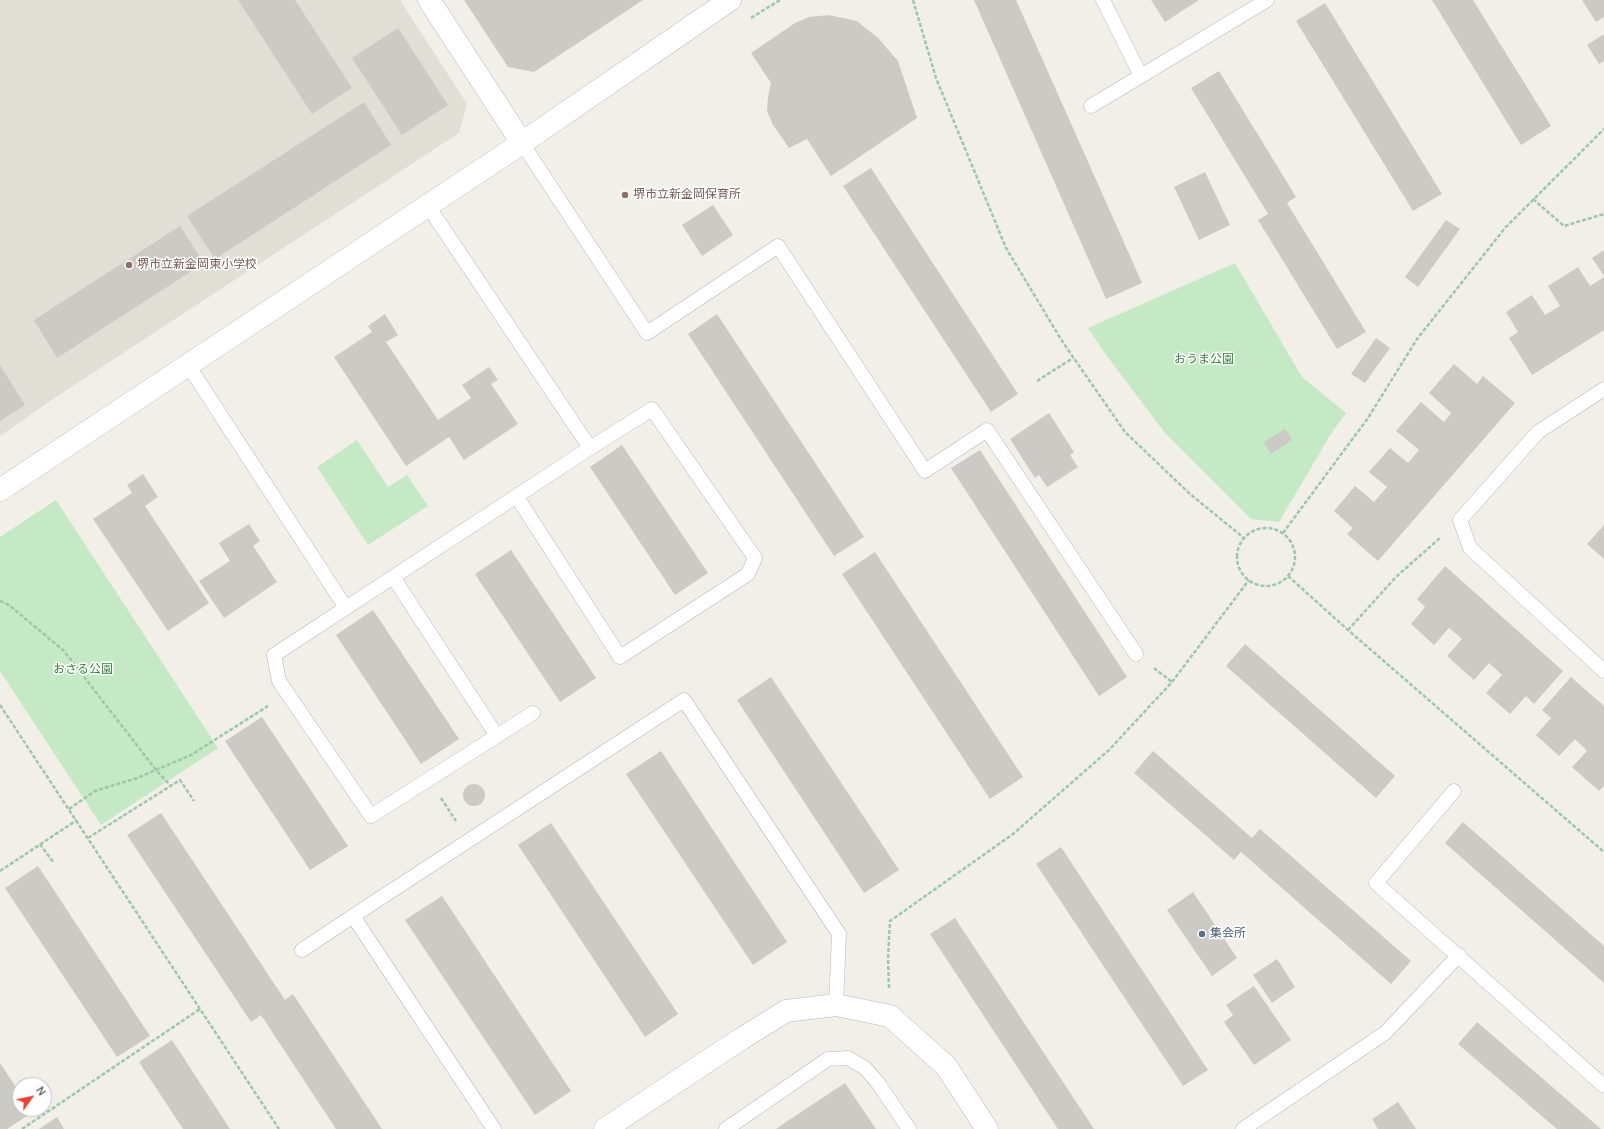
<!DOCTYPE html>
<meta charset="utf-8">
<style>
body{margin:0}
#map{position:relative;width:1604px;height:1129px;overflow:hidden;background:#f1efe8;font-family:Manrope,sans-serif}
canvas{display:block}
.north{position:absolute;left:12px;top:1077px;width:40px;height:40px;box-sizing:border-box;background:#fff;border:1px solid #bfc1c3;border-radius:50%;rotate:57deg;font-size:11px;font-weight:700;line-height:16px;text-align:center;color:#5f6368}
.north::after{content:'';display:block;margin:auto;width:14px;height:18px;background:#ea4335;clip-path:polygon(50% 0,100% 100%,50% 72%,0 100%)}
</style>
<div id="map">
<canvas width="1604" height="1129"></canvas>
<div class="north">N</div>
</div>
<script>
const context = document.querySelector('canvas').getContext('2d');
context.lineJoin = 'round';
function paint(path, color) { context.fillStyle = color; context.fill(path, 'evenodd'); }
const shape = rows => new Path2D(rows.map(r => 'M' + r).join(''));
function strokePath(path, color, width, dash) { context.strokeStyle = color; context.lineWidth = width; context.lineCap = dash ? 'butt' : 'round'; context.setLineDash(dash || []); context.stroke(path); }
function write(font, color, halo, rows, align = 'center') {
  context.font = font + ' Manrope,"Noto Sans JP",sans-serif'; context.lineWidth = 3; context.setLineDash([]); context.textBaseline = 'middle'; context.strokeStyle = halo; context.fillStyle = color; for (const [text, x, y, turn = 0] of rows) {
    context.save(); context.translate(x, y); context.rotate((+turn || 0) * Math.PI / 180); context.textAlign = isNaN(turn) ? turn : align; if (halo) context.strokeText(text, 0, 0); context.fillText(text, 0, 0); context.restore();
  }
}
paint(shape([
 [0,0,400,0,467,104,459,133,56,397,0,436]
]), '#e1ded6');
paint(shape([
 [1235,263,1302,377,1346,413,1332,432,1279,522,1251,519,1165,433,1104,352,1088,328],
 [357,440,388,487,407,475,428,506,368,545,317,467],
 [56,500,218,748,101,825,0,671,0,537]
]), '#c5e8c5');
paint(shape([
 [238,0,295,0,352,88,312,114],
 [464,0,643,0,534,72,508,67],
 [974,0,1016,0,1142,283,1106,299],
 [1151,0,1199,0,1165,22],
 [1432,0,1473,0,1551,126,1521,145],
 [1582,0,1604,0,1604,17,1596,22],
 [1325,3,1442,194,1413,211,1296,21],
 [829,15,857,21,878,38,898,61,917,118,831,176,807,139,789,148,773,125,767,111,768,97,771,83,751,53,795,23,809,17],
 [398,28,448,105,402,135,352,58],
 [1604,34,1604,61,1599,64,1587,45],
 [1219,71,1296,197,1287,203,1366,332,1337,349,1258,220,1268,214,1191,88],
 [364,102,391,145,215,259,187,216],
 [871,168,1018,394,991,412,843,186],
 [1205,172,1230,225,1199,240,1174,187],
 [713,205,733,235,702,256,682,225],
 [1446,220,1460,229,1418,287,1405,277],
 [180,226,204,263,57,358,34,320],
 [1604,250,1604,276,1592,258],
 [1578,267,1590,286,1604,277,1604,330,1532,375,1509,338,1518,332,1506,312,1532,295,1545,315,1560,306,1548,286],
 [385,314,398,335,386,342,438,420,471,398,462,385,489,367,498,380,491,384,518,424,464,460,449,437,406,466,334,357,372,332,368,326],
 [717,314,864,537,834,556,688,334],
 [1376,338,1390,348,1365,383,1351,374],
 [1454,364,1477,384,1483,376,1515,403,1378,561,1347,534,1353,528,1334,511,1355,486,1374,502,1387,487,1369,472,1390,448,1408,463,1419,450,1396,431,1421,402,1444,422,1451,413,1429,393],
 [0,365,25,405,0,421],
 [1049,413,1074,452,1070,455,1078,467,1047,487,1039,475,1035,478,1010,439],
 [1285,429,1292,440,1271,454,1264,442],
 [622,445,708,573,675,595,590,467],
 [980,450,1127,677,1099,696,951,468],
 [143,474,158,497,145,506,209,603,168,631,93,519,132,493,127,485],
 [249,524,260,541,253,546,277,582,224,618,199,581,230,561,219,543],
 [1604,525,1604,559,1587,544],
 [511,550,596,678,560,702,475,574],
 [875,552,1023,777,990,799,842,574],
 [1445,566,1563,671,1534,704,1526,696,1510,714,1486,693,1502,675,1489,663,1474,680,1447,656,1462,639,1449,628,1434,645,1411,624,1425,607,1417,599],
 [373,610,459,739,421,764,336,635],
 [1245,644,1395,776,1376,798,1226,666],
 [771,677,899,870,864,893,737,700],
 [1571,677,1604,706,1604,786,1599,791,1572,767,1587,751,1575,739,1559,756,1536,735,1551,718,1542,710],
 [262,717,348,846,310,870,225,741],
 [661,751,787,942,753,965,626,774],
 [1153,751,1252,838,1260,829,1411,961,1391,984,1241,852,1234,860,1134,773],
 '463 795a11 11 0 1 1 22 0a11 11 0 1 1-22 0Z',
 [161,813,285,1000,293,994,382,1129,336,1129,261,1015,251,1022,127,835],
 [1463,822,1604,946,1604,983,1445,843],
 [551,823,678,1014,645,1037,518,845],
 [1061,847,1208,1070,1183,1086,1036,864],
 [38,866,150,1036,117,1057,5,888],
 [1193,892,1237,958,1212,976,1167,910],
 [442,896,571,1091,535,1115,405,920],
 [955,918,1094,1129,1058,1129,930,934],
 [1277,959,1295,987,1272,1003,1253,975],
 [1254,986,1291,1040,1254,1065,1224,1022,1233,1015,1226,1005],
 [1477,1022,1601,1129,1557,1129,1458,1044],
 [172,1040,230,1129,183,1129,139,1062],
 [0,1063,20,1093,20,1109,31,1109,33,1112,7,1129,0,1129],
 [845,1083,876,1129,776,1129,789,1120],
 [1398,1102,1416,1129,1378,1129,1372,1119],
 [57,1117,64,1129,39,1129]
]), '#cccac5');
const service = shape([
 [1103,0,1141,76,1267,0],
 [1091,106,1141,76],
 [522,143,647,333,778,246,925,471,987,430,1136,654],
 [428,206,590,448],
 [188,365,346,608],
 [1604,389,1538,432,1460,520,1470,548,1604,671],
 [517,497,620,657,748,574,755,558,652,409,590,448,274,655,279,681,371,816,533,713],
 [393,577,497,736],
 [1454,791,1376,883,1604,1086],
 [302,950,353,916],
 [494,1129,353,916,684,700,839,934,836,1005],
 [726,1129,828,1059,848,1058,865,1068,878,1083,909,1129],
 [1243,1129,1385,1033,1459,955]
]);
const minor = shape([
 [429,0,522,143]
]);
const tertiary = shape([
 [0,490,522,143,730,0],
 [605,1129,741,1039,786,1011,836,1005,890,1016,946,1066,987,1129]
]);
strokePath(service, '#b5b8bc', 15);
strokePath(minor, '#b5b8bc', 23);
strokePath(tertiary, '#b5b8bc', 23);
strokePath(shape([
 [913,0,936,78,1006,248,1062,341,1125,432,1190,494,1244,538],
 [751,18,780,0],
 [1533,199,1564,226,1604,214],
 [1037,381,1073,358],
 '1237 557a29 29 0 1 1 58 0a29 29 0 1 1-58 0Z',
 [1283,533,1368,418,1417,339,1505,228,1604,129],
 [1288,576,1348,630,1604,852],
 [0,601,9,605,64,651,156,770,170,785],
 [1348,630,1396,577,1441,537],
 [1154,668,1172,682],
 [0,705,279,1129],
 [441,798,456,821],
 [69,809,95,791,137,778,191,755,268,706],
 [88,838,180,780,194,801],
 [40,844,53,862],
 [0,871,77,820],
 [889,988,888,958,890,921,1013,834,1109,750,1172,682,1249,580],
 [22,1129,200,1009]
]), '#9cc7a9', 2.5, [4, 2]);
strokePath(service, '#fff', 14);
strokePath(minor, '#fff', 22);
strokePath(tertiary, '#fff', 22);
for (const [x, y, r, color] of [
 [625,195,4,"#8d6e63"],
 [129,265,4,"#8d6e63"],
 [1202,934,4,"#5c6f8a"]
]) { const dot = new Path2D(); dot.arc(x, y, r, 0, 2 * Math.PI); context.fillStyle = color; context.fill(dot); strokePath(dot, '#fff', 1.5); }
write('12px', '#785e54', '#fff', [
 ["堺市立新金岡保育所",633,195],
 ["堺市立新金岡東小学校",137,265]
], 'left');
write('12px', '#348238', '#fff', [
 ["おうま公園",1204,360],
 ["おさる公園",83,670]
]);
write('12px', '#4e5e75', '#fff', [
 ["集会所",1210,934]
], 'left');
</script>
